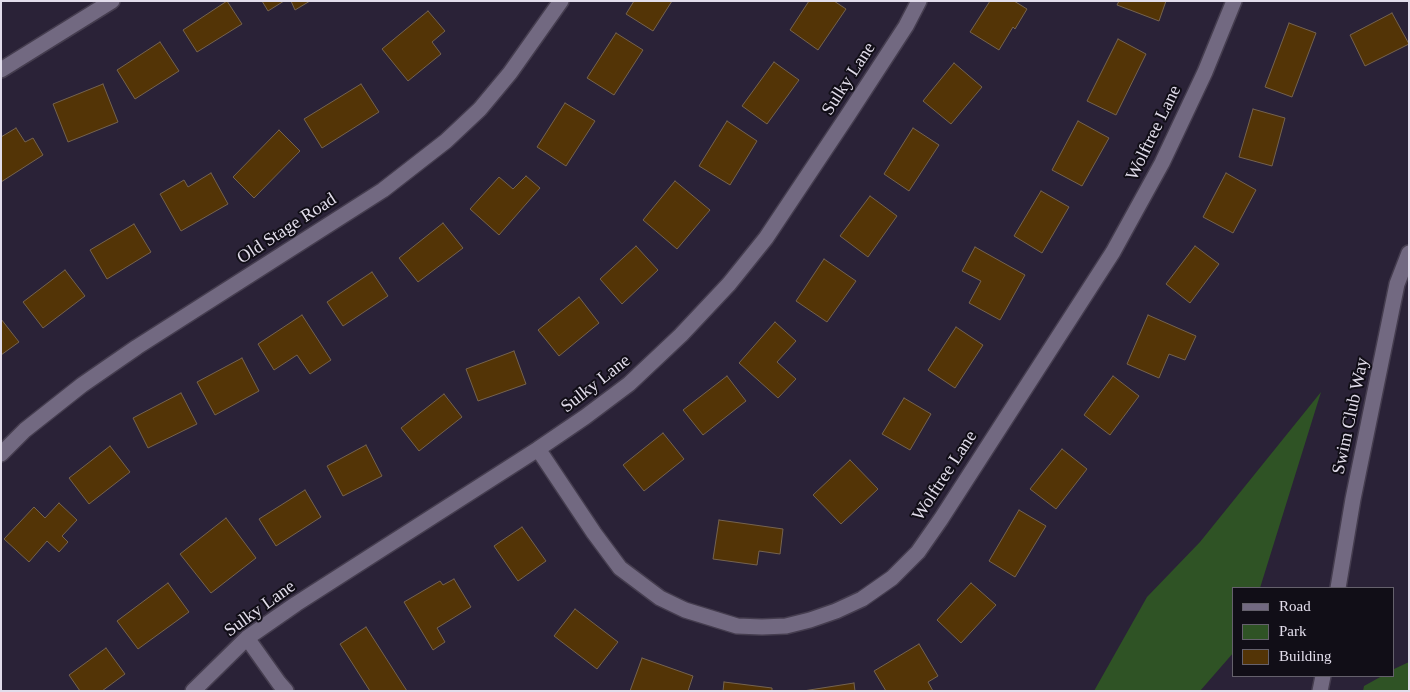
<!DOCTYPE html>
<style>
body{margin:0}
#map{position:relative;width:1410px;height:692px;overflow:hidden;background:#2a2237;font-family:"Times New Roman",serif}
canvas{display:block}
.frame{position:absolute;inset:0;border:2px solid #e2ddeb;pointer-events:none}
.legend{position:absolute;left:1232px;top:587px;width:162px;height:90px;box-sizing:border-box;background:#110e17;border:1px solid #65616c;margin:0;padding:6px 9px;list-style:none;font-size:15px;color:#e2ddeb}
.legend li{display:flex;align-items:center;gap:10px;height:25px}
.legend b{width:25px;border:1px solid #65616c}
</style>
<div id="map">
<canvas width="1410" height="692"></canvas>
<div class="frame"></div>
<ul class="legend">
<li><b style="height:6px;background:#726981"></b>Road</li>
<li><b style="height:14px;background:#2f5325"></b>Park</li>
<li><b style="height:14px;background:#533406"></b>Building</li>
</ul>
</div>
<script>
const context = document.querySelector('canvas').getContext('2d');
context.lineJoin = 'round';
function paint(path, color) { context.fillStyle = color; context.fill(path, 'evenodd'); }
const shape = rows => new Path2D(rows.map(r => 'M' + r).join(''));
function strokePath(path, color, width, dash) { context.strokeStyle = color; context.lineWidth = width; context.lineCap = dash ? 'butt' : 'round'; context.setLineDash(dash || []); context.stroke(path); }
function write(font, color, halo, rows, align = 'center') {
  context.font = font + ' "Times New Roman",serif'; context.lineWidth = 4; context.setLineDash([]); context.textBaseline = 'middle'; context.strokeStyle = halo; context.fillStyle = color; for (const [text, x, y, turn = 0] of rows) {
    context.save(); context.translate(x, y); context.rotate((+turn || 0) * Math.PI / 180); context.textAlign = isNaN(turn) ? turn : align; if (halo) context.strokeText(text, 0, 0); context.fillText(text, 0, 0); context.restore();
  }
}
paint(shape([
 [1321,392,1260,588,1234,588,1234,652,1200,691,1094,691,1147,597,1200,542],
 [1409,662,1409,691,1363,691,1364,686,1382,676,1394,676,1394,669]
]), '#2f5325');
const building = shape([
 [227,1,242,24,197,52,183,30,227,1],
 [262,1,284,1,268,11,262,1],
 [291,1,310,1,295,10,291,1],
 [634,1,672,1,653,31,626,14,634,1],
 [809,1,834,1,846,9,818,50,790,30,809,1],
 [990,1,1014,1,1027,9,1015,29,1013,27,999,50,970,32,990,1],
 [1119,1,1166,1,1159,21,1117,5,1119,1],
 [428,11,445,31,432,42,441,54,408,81,382,49,428,11],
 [1392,13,1409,44,1365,66,1350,35,1392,13],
 [1289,23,1316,33,1292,97,1265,87,1289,23],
 [616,33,643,50,614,95,587,78,616,33],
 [1118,39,1146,54,1116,115,1087,101,1118,39],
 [160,42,179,71,135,99,117,70,160,42],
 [774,62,799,80,767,124,742,106,774,62],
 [954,63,982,87,951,124,923,101,954,63],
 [103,84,118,122,68,142,53,104,103,84],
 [361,84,379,112,322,148,304,119,361,84],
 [565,103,595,121,566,166,537,147,565,103],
 [1253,109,1285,118,1272,166,1239,157,1253,109],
 [727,121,757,141,730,185,699,166,727,121],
 [1078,121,1109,138,1082,186,1052,170,1078,121],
 [16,128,25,142,33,138,43,155,1,182,1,137,16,128],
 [913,128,939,145,909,191,884,174,913,128],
 [279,130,300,151,254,198,233,177,279,130],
 [211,173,228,204,181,231,160,194,184,180,188,187,211,173],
 [1226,173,1256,190,1233,233,1203,217,1226,173],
 [526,176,540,188,499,235,470,209,499,177,513,189,526,176],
 [675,181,710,210,677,249,643,220,675,181],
 [1041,191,1069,207,1042,253,1014,236,1041,191],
 [870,196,897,216,868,257,840,236,870,196],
 [443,223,463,248,418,282,399,258,443,223],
 [134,224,151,252,107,279,90,250,134,224],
 [636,246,658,270,622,304,600,279,636,246],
 [1195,246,1219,264,1190,303,1166,284,1195,246],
 [975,247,1025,275,1000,320,969,303,981,281,962,271,975,247],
 [824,259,856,281,827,322,796,301,824,259],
 [65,270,85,296,43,328,23,302,65,270],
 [372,272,388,296,343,326,327,302,372,272],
 [579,297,599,323,559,356,538,330,579,297],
 [302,315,331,360,310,374,297,355,274,370,258,344,302,315],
 [1148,315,1196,336,1185,360,1169,354,1159,378,1127,364,1148,315],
 [1,319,19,342,1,355,1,319],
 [775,322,796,341,777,362,796,379,778,398,739,363,775,322],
 [956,327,983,345,955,388,928,370,956,327],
 [514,351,526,384,478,401,466,369,514,351],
 [242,358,259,391,215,415,197,382,242,358],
 [727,376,746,401,703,435,683,410,727,376],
 [1113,376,1139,396,1110,435,1084,415,1113,376],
 [181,393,197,424,148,448,133,418,181,393],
 [444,394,462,417,419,451,401,428,444,394],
 [904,398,931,414,910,450,882,434,904,398],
 [663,433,684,459,644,491,623,465,663,433],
 [366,445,382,476,343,496,327,466,366,445],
 [110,446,130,472,89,504,69,478,110,446],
 [1062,449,1087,469,1056,509,1030,489,1062,449],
 [850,460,878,489,841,524,813,495,850,460],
 [305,490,321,517,276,546,259,519,305,490],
 [59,503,77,520,62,536,68,542,59,552,47,541,29,562,4,539,34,507,45,518,59,503],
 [1019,510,1046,526,1015,577,989,561,1019,510],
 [226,518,256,558,211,593,180,554,226,518],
 [719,520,783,529,780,554,759,551,757,565,713,559,719,520],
 [522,527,546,561,518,581,494,546,522,527],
 [454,579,471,607,437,628,445,642,433,650,404,602,440,581,443,585,454,579],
 [168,583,189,612,138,649,117,621,168,583],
 [971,583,996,605,961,643,937,620,971,583],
 [575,609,618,642,597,669,554,636,575,609],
 [366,627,407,691,370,691,340,644,366,627],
 [919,644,938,676,928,682,933,691,886,691,874,671,919,644],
 [106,648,125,674,102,691,80,691,69,675,106,648],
 [642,658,693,676,688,691,630,691,642,658],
 [724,682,772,688,772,691,723,691,724,682],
 [854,683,855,691,803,691,854,683]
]);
paint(building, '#533406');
strokePath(building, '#75634f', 1);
const minor = shape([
 [1,70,112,1],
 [538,449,594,533,620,568,660,598,685,610,737,626,762,627,786,626,810,620,836,611,862,599,892,578,918,552,941,519,1113,252,1162,163,1205,72,1234,1],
 [1,454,25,430,82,385,137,347,383,190,446,141,480,109,510,73,561,1],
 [1338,588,1353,499,1397,284,1409,253],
 [247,638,279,683,286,691],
 [193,691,247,638,296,604,538,449,585,417,629,384,681,335,729,284,766,238,848,115,906,26,919,1],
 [1320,691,1323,676]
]);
strokePath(minor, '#453d4f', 18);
strokePath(minor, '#726981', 15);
write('18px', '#e2ddeb', '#110e17', [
 ["Sulky Lane",849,79,-57],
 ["Wolftree Lane",1154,133,-64],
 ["Old Stage Road",287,229,-33],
 ["Sulky Lane",596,384,-38],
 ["Swim Club Way",1351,416,-78],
 ["Wolftree Lane",945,476,-57],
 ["Sulky Lane",260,609,-36]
]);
</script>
